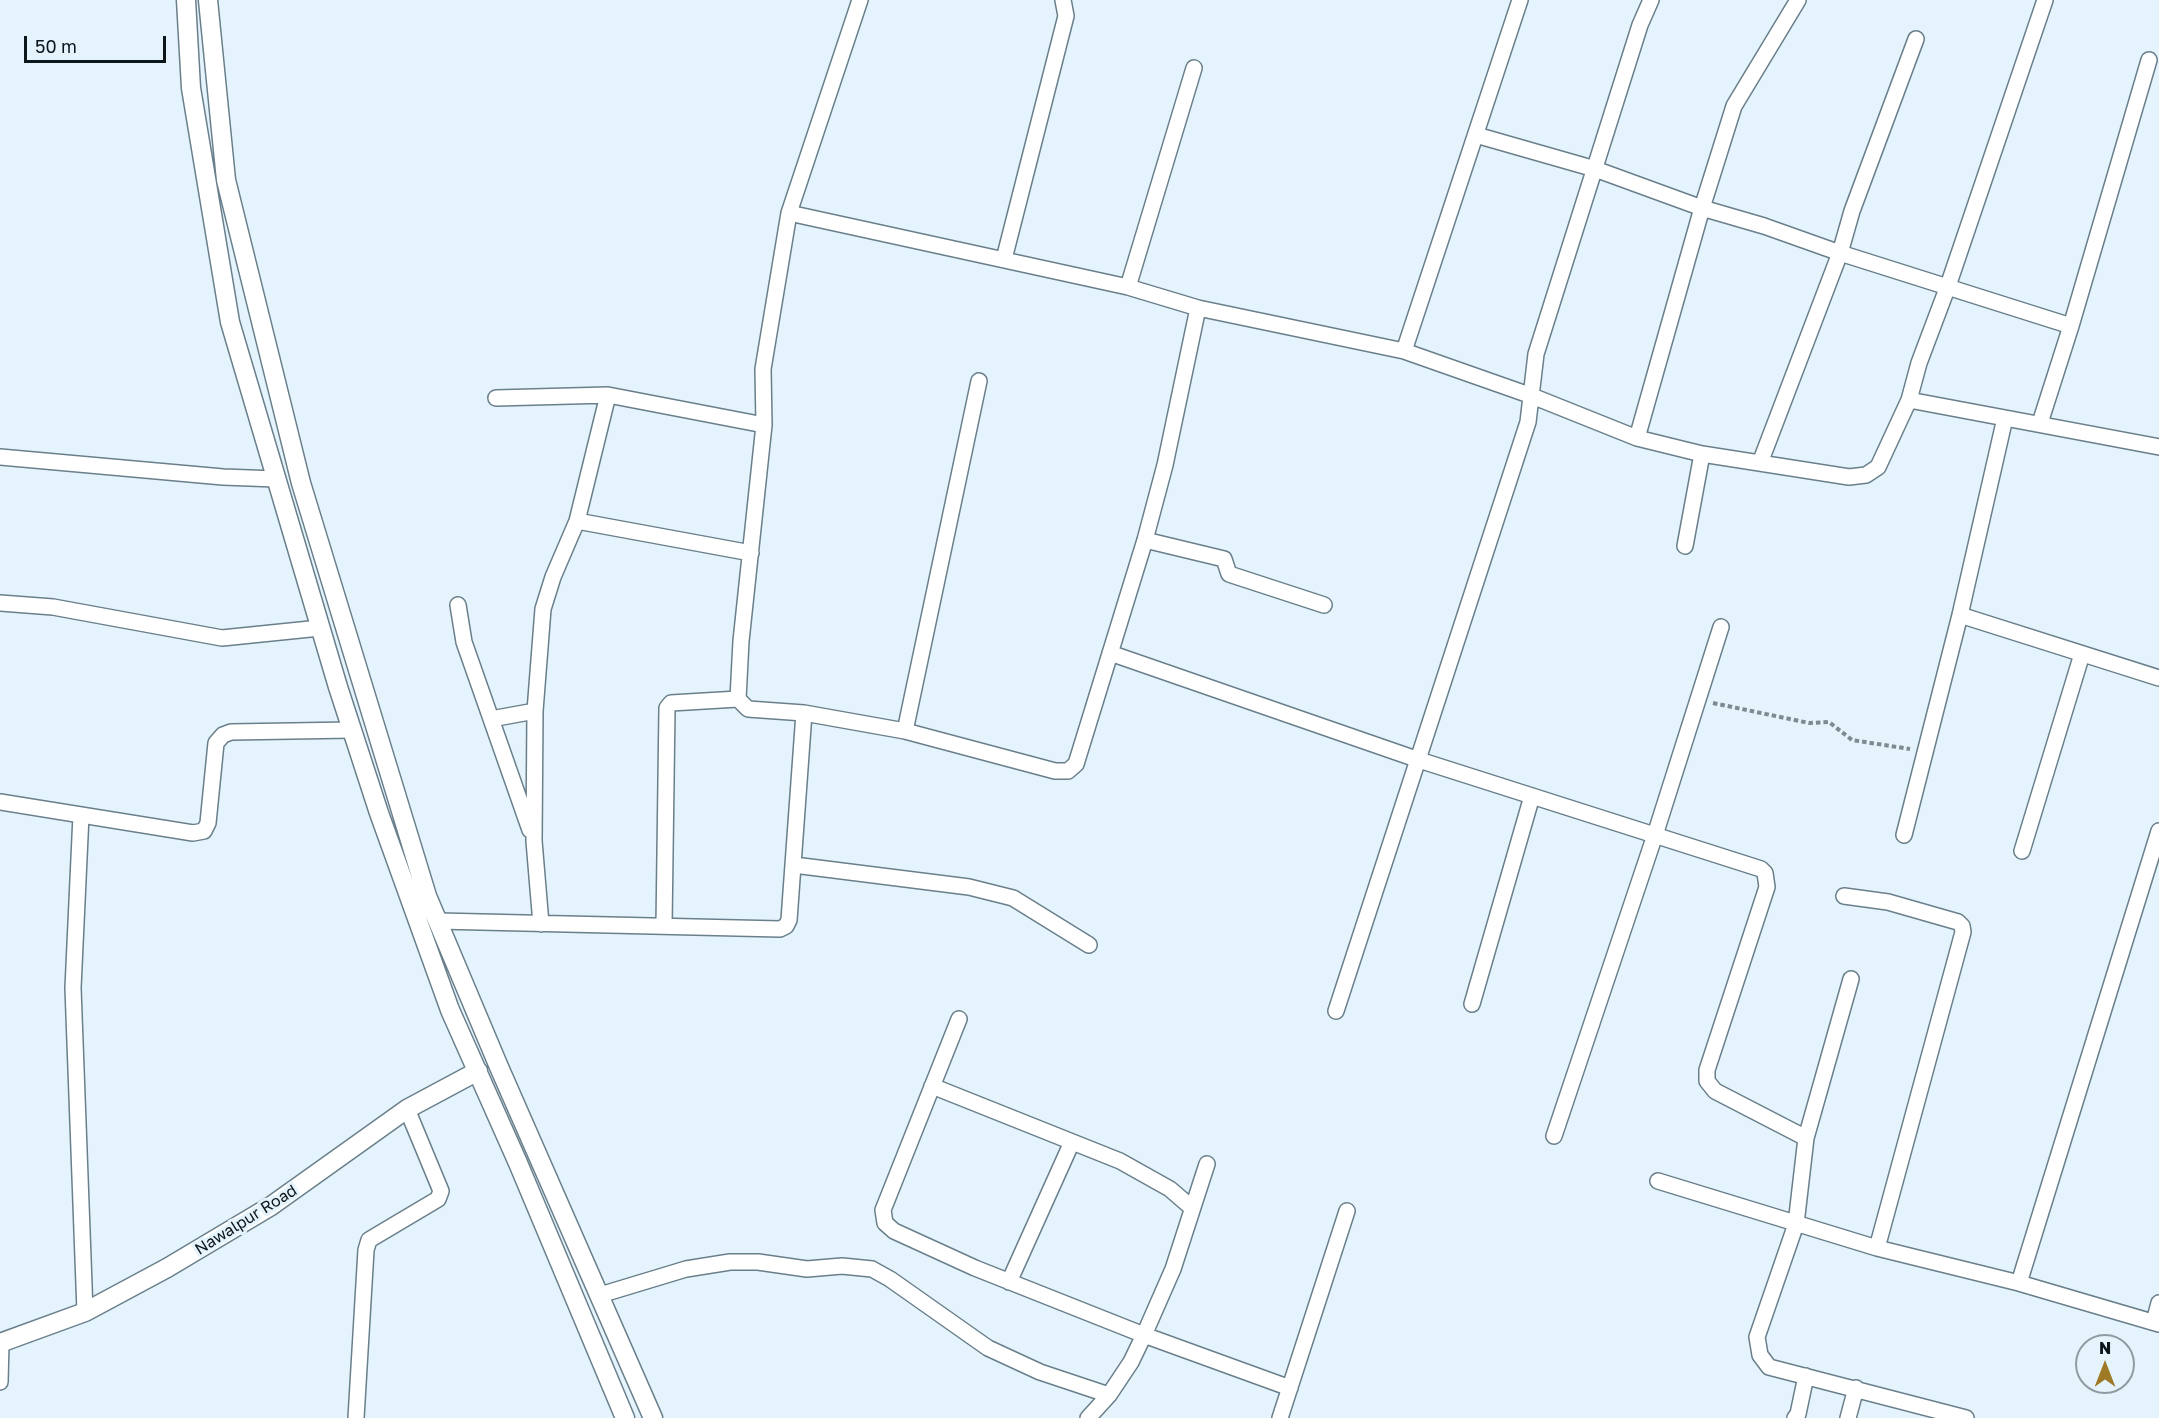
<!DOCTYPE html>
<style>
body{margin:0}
#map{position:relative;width:2159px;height:1418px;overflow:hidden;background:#e5f4fc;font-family:"Golos Text",sans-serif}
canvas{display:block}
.north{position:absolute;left:2075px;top:1334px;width:60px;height:60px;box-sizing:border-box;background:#e5f4fc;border:2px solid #8f9ba2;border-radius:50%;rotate:0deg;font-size:16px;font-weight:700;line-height:24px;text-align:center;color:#0d161a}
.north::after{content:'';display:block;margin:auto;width:21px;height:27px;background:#9e7926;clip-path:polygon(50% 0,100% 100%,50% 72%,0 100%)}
.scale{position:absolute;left:24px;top:36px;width:142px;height:27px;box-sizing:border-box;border:3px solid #0d161a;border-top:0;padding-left:8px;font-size:18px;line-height:21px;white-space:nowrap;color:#0d161a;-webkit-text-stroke:4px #e5f4fc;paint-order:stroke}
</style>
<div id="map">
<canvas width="2159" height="1418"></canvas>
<div class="north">N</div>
<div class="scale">50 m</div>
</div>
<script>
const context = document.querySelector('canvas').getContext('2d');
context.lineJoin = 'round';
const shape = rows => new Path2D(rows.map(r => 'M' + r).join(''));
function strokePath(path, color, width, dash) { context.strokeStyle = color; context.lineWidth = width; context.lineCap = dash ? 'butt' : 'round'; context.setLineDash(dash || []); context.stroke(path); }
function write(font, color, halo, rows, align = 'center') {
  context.font = font + ' "Golos Text",sans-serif'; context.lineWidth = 6; context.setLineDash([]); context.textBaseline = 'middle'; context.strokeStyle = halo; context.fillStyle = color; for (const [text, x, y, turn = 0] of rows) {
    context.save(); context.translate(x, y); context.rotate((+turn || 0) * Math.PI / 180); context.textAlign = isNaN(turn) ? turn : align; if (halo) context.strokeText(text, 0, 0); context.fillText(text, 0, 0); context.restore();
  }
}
const minor = shape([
 [1476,135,1595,169,1702,208,1764,226,1840,253,2071,326],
 [789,213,860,0],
 [1004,259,1066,16,1063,0],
 [1128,287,1194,68],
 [1198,308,1404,351,1532,396,1637,438,1702,454,1849,477,1866,475,1878,467,1909,400,2159,447],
 [1404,351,1520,0],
 [496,398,608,395,764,425],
 [1909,400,1919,363,1948,286,2045,0],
 [2040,423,2071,326,2149,60],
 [1637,438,1702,208,1734,106,1798,0],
 [0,457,223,477,276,479],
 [1760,463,1840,253,1852,211,1916,39],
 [577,521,751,553],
 [1145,540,1224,559,1229,574,1324,605],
 [1685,546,1702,454],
 [0,603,53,607,222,638,320,628],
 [458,605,464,642,530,830],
 [1960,615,2159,678],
 [1110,653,1419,760,1761,869,1765,873,1767,887,1707,1070,1707,1081,1715,1091,1806,1138,1796,1224,1757,1337,1760,1355,1769,1367,1966,1418],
 [535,711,543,609,553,577,577,521,608,395],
 [491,719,535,711,534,841,541,924],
 [905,731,979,381],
 [0,802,193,833,204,831,208,823,216,743,223,735,231,732,352,730],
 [81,815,73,988,85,1312],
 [1904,835,1960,615,2005,418],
 [2022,851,2082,654],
 [794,865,969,887,1013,898,1089,945],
 [1844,896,1888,902,1958,922,1962,926,1963,932,1877,1248],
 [438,921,780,929,786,926,789,920,804,713,905,731,1055,771,1068,771,1076,764,1145,540,1165,465,1198,308,1128,287,789,213,763,369,764,425,741,641,738,699,748,709,804,713],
 [664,926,667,708,671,703,738,699],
 [1472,1004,1532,796],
 [1336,1011,1528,422,1536,354,1640,25,1651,0],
 [959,1019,883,1210,885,1223,894,1231,975,1268,1144,1335,1290,1388],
 [932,1086,1120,1161,1170,1189,1192,1208],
 [1554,1136,1655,835,1721,627],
 [1806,1138,1851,979],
 [1658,1181,1877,1248,2019,1283,2159,1324],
 [1009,1282,1072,1142],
 [2019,1283,2159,831],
 [600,1295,686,1269,730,1262,758,1262,807,1269,842,1266,872,1269,890,1279,988,1348,1040,1372,1109,1395],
 [2154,1322,2159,1303],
 [0,1382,1,1343],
 [356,1418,366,1250,369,1240,438,1199,441,1191,407,1109],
 [1088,1418,1109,1395,1131,1362,1144,1335,1173,1269,1207,1164],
 [1280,1418,1347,1211],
 [1795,1418,1798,1414,1806,1376],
 [1848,1418,1856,1388]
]);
const tertiary = shape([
 [186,0,191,88,230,322,338,687,379,813,450,1010,518,1163,625,1418],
 [208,0,226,180,301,483,427,896,499,1067,653,1418],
 [0,1343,85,1312,167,1268,271,1206,407,1109,478,1071]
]);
strokePath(minor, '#697f8b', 18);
strokePath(tertiary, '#697f8b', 21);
strokePath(shape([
 [1713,703,1809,723,1829,722,1852,740,1910,749]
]), '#7e8a90', 4, [4.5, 3]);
strokePath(minor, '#fff', 15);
strokePath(tertiary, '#fff', 18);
write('16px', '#0d161a', '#e5f4fc', [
 ["Nawalpur Road",246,1220,-32]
]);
</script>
